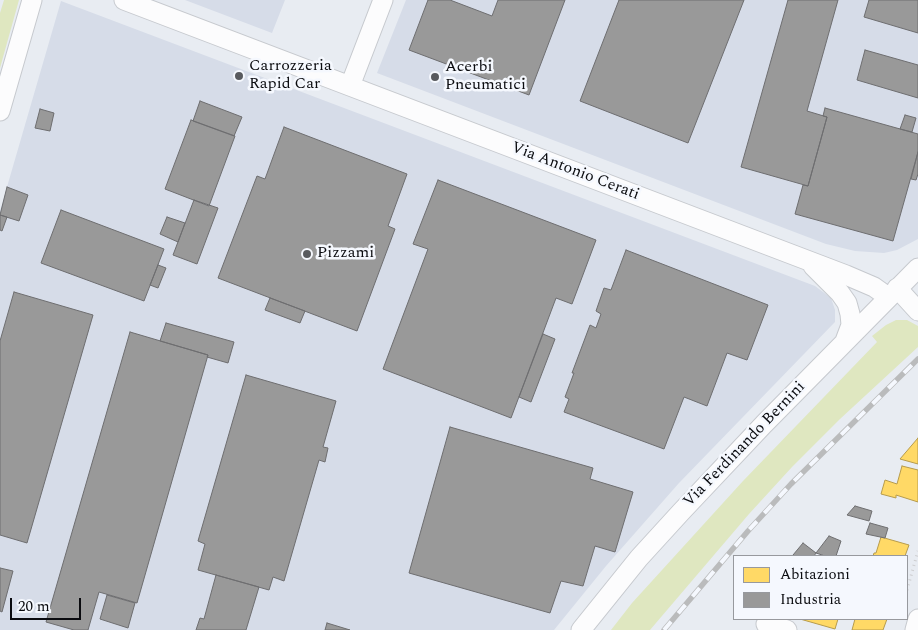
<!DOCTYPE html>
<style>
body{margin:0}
#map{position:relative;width:918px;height:630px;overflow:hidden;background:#e8ecf2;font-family:Spectral,serif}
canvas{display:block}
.legend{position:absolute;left:733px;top:555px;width:175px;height:65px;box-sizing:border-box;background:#f5f8fe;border:1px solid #97999e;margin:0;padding:6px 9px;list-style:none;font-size:15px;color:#0a0b0f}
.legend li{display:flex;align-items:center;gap:10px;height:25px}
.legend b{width:25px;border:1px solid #97999e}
.scale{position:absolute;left:10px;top:598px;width:71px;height:22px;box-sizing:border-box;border:2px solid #0a0b0f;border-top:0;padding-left:6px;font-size:15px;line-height:18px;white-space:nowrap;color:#0a0b0f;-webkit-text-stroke:4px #f5f8fe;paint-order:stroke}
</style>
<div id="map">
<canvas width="918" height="630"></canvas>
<ul class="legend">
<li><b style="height:14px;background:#ffd966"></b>Abitazioni</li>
<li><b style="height:14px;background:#999"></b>Industria</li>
</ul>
<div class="scale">20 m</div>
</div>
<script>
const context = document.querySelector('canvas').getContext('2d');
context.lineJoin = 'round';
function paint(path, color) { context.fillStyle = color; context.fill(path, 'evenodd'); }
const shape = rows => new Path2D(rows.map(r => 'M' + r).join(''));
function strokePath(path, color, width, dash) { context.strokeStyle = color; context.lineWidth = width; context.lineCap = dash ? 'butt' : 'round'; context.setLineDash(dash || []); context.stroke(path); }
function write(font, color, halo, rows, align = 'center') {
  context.font = font + ' Spectral,serif'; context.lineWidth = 5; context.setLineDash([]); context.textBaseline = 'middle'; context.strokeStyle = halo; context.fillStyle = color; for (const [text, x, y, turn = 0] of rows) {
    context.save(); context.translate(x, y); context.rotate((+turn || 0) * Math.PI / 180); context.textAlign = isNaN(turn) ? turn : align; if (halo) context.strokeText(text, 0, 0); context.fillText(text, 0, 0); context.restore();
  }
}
paint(shape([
 [185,0,285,0,272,33],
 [406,0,918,0,918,239,897,250,884,253,855,251,826,244,377,73],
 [61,1,815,286,831,298,835,310,835,322,679,483,606,566,554,630,0,630,0,211]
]), '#d6dce8');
paint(shape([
 [4,0,19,0,0,68,0,13],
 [896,320,907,320,918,326,918,347,840,419,792,467,749,514,650,630,611,630,632,603,743,481,877,342,872,336,886,325]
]), '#dfe7c0');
const homes = shape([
 [918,438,918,464,900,459,918,438],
 [902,466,918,470,918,502,896,495,896,498,881,494,885,480,897,484,902,466],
 [881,537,909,545,905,556,873,556,874,553,876,553,881,537],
 [800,619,838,619,835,629,800,619],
 [855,619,887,619,883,630,852,630,855,619]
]);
paint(homes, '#ffd966');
strokePath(homes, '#b69b4c', 1);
const industry = shape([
 [428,0,450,0,492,16,498,0,565,0,529,95,409,50,428,0],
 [619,0,744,0,688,143,580,101,619,0],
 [788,0,838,0,807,111,827,117,808,186,741,167,788,0],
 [869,0,918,0,918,33,864,17,869,0],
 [865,50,918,65,918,98,857,80,865,50],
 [200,101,242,117,234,136,193,121,200,101],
 [825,108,918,134,918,152,893,241,795,214,803,185,808,186,827,117,823,116,825,108],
 [40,109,54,113,50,131,35,128,40,109],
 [905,115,916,118,912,132,900,129,905,115],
 [191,120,235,136,209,206,165,189,191,120],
 [284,127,407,174,388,226,395,229,357,331,218,278,257,176,265,179,284,127],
 [918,152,918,174,916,180,911,179,918,152],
 [438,180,596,240,572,304,556,298,511,418,383,369,428,249,413,244,438,180],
 [7,187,28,195,19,221,0,215,7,187],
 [194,200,218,208,197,264,173,255,194,200],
 [61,210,164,249,144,301,41,263,61,210],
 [0,215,7,217,2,231,0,230,0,215],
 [167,217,185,223,178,242,160,234,167,217],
 [626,250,768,305,747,360,727,353,707,406,684,397,664,449,564,412,569,399,565,397,574,373,572,373,590,325,596,328,601,314,596,311,604,288,611,290,626,250],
 [158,265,166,268,158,288,150,285,158,265],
 [14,292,93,315,27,543,0,535,0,341,14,292],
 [270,298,305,311,300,323,265,310,270,298],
 [166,323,234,342,228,363,207,357,208,355,160,341,166,323],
 [130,332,208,355,137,603,99,592,88,630,74,630,46,622,130,332],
 [543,334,555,339,531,402,519,397,543,334],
 [246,375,336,401,323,447,328,448,325,462,319,460,284,581,273,577,269,590,198,570,205,544,198,541,246,375],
 [450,427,593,468,590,479,633,492,615,552,595,546,583,586,561,581,550,613,409,573,450,427],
 [855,506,872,511,869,521,847,515,855,506],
 [870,523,888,528,885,538,866,534,870,523],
 [829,536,841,541,836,556,825,556,816,553,829,536],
 [803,543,816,553,814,556,795,556,793,555,803,543],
 [0,568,13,571,2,612,0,611,0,568],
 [216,575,259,587,246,630,196,630,200,618,204,619,216,575],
 [107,595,135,603,128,628,100,619,107,595],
 [327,623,350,630,325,630,327,623]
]);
paint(industry, '#999');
strokePath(industry, '#6e6e70', 1);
const street = shape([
 [124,0,846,275,874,287,888,297],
 [350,86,383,0],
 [0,111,32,0],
 [813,266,840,293,847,303,850,314,851,325,845,341],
 [897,288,918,311],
 [766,624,787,630],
 [581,630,639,558,681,512,764,424,918,268],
 [915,630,918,619]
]);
strokePath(street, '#c6c9ce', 21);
strokePath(shape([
 [907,590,918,551]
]), '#cdcdcf', 3, [1, 4]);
strokePath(street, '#fcfcfd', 19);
const rail = shape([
 [664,630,748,531,791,484,918,359]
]);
strokePath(rail, '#babbbc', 5.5);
strokePath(rail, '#f5f8fe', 4, [11]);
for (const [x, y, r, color] of [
 [239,76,5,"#585a5e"],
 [435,77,5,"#585a5e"],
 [307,254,5,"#585a5e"]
]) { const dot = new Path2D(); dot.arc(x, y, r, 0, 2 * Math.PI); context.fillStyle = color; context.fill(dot); strokePath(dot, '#f5f8fe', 2); }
write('16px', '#0a0b0f', '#f5f8fe', [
 ["Carrozzeria",249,67],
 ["Rapid Car",249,85],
 ["Acerbi",445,68],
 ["Pneumatici",445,86],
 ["Pizzami",317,254]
], 'left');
write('16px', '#0a0b0f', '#f5f8fe', [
 ["Via Antonio Cerati",575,172,21],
 ["Via Ferdinando Bernini",745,445,-46]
]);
</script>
